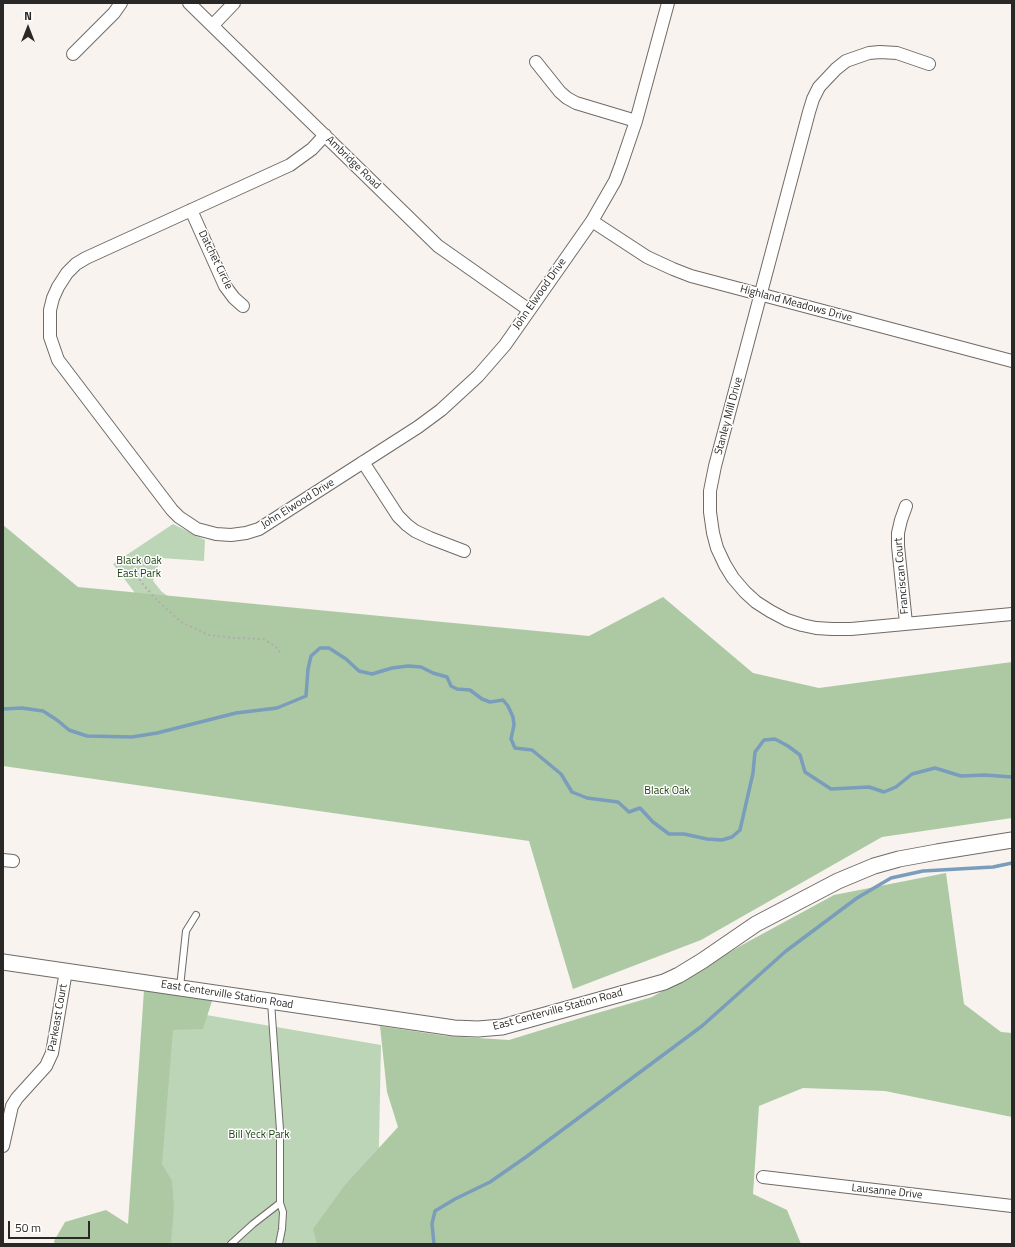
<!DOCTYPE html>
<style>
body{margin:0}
#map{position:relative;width:1015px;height:1247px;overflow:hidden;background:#f8f3ee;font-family:"Titillium Web",sans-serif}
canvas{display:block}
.frame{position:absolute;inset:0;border:4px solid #2a2826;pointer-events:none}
.north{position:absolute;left:8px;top:8px;width:40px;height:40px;-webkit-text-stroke:3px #fff;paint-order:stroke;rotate:0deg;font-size:11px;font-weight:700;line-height:16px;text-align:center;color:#2a2826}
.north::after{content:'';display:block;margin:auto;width:14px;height:18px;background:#2a2826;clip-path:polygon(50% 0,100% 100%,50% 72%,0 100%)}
.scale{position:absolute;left:8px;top:1221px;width:82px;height:18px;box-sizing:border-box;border:2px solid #2a2826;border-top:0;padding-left:5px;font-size:12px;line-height:14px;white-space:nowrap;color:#2a2826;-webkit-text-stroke:3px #fff;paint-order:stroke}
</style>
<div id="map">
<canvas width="1015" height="1247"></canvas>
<div class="frame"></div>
<div class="north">N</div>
<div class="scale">50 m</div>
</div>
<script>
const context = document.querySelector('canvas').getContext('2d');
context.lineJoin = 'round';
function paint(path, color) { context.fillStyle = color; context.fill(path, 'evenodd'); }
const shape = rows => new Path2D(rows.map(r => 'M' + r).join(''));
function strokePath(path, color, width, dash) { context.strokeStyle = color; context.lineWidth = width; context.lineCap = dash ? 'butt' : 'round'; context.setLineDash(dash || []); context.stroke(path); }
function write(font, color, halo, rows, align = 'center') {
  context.font = font + ' "Titillium Web",sans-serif'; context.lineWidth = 3; context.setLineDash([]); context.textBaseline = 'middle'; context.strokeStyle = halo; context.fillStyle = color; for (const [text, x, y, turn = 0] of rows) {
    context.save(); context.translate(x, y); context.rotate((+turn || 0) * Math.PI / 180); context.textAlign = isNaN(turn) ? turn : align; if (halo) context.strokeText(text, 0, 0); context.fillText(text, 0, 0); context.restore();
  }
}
paint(shape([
 [173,524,205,540,204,561,161,558,153,581,162,592,190,612,144,605,113,564],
 [154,1006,381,1045,377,1244,141,1244]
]), '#bdd5b7');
paint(shape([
 [3,525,78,587,589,636,663,597,753,673,819,688,1012,662,1012,818,882,837,701,940,573,989,529,841,3,766],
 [946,873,964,1004,1001,1032,1012,1033,1012,1117,885,1091,803,1088,759,1106,753,1194,787,1210,801,1244,317,1244,313,1229,345,1185,398,1127,387,1092,380,1026,446,1036,509,1040,587,1016,652,997,742,945,834,895],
 [144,990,212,1001,203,1029,173,1030,162,1164,172,1181,174,1207,171,1244,55,1244,54,1241,65,1222,106,1210,128,1224]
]), '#acc9a4');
strokePath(shape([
 [3,709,22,708,43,711,57,720,69,730,87,736,132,737,157,733,236,713,277,708,306,696,308,669,311,656,320,648,329,648,346,659,359,671,372,674,392,668,408,666,421,667,433,673,447,677,451,686,457,689,470,690,482,699,490,702,503,700,508,706,513,717,514,725,511,739,515,748,532,750,561,774,572,792,587,798,618,802,629,812,640,808,653,822,669,834,684,834,707,839,722,840,732,837,740,830,753,773,755,752,764,740,775,739,788,746,800,755,805,772,831,789,869,787,884,792,896,787,912,774,935,768,961,776,984,775,1012,777],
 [434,1244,432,1224,435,1211,455,1199,490,1182,526,1157,702,1026,786,951,857,898,891,878,923,871,993,867,1012,863]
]), '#7a9dbb', 3.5);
const service = shape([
 [180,987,186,931,196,915],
 [231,1244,253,1224,280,1203,280,1130,271,1002],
 [279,1244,282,1229,283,1212,280,1203]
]);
const minor = shape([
 [189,3,438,246,529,310],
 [213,25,234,3],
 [73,54,114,13,121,3],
 [536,62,560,92,567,98,576,103,636,121],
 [929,64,897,53,880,52,869,53,846,61,836,69,819,87,813,99,809,112,715,466,710,491,710,512,713,533,717,548,725,565,733,578,745,592,756,602,770,611,787,620,802,625,816,628,832,629,851,629,1012,614],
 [325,135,312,149,290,165,86,258,76,264,67,273,58,287,53,298,50,310,50,337,58,360,172,510,179,517,197,529,216,534,231,535,246,533,259,529,418,427,441,410,478,376,505,345,592,221,615,181,621,165,636,121,668,3],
 [191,210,225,286,234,298,243,306],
 [592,221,647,257,673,269,691,276,1012,361],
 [363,462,398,516,407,525,415,531,430,538,464,551],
 [906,506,901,520,898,533,898,546,906,623],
 [3,860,13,861],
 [3,1146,12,1106,17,1098,46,1066,52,1053,66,971],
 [763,1177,1012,1206]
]);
const tertiary = shape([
 [3,962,454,1028,478,1029,502,1027,664,982,679,975,702,961,756,924,838,881,874,866,899,859,937,852,1012,840]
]);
strokePath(service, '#6f6b67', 8);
strokePath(minor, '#6f6b67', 14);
strokePath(tertiary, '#6f6b67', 17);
strokePath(shape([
 [141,569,140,581,156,599,181,622,209,635,235,638,263,639,275,646,280,652]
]), '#b1ada9', 2, [2, 3]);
strokePath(service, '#fff', 6);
strokePath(minor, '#fff', 12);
strokePath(tertiary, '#fff', 15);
write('11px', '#2a2826', '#fff', [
 ["Ambridge Road",353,163,44],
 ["Datchet Circle",215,260,64],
 ["John Elwood Drive",540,294,-55],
 ["Highland Meadows Drive",796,304,15],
 ["Stanley Mill Drive",729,416,-75],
 ["John Elwood Drive",298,504,-32],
 ["Franciscan Court",902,576,-95],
 ["East Centerville Station Road",227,995,9],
 ["East Centerville Station Road",558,1010,-15],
 ["Parkeast Court",58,1018,-80],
 ["Lausanne Drive",887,1192,6]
]);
write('11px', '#1c4210', '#fff', [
 ["Black Oak",139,561],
 ["East Park",139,574],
 ["Black Oak",667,791],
 ["Bill Yeck Park",259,1135]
]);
</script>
